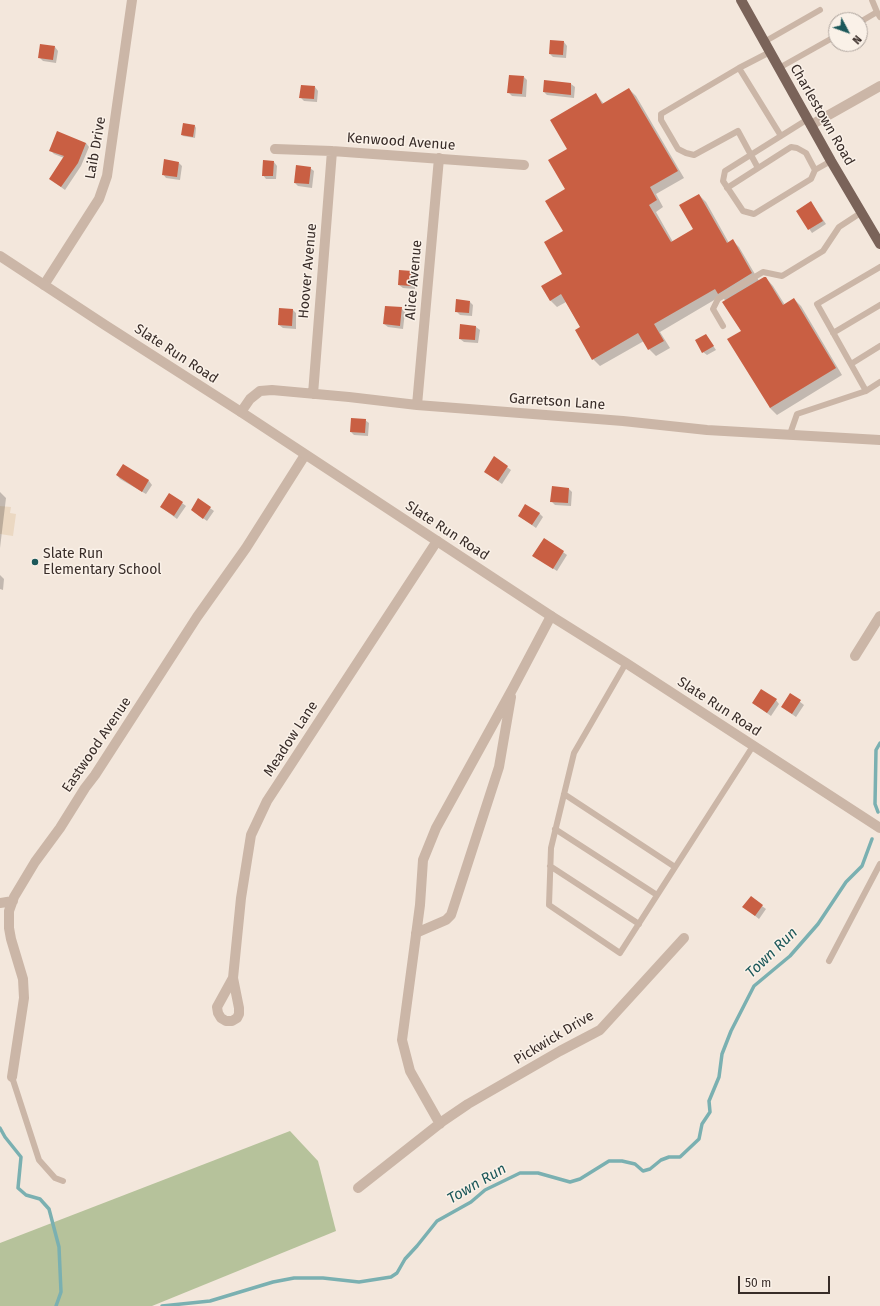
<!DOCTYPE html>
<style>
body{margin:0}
#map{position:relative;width:880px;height:1306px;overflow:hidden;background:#f3e7dc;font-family:"Fira Sans",sans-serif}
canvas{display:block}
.north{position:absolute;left:828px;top:12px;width:40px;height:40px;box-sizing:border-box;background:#faf1e8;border:1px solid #aca29b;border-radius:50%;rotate:131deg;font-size:11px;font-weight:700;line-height:16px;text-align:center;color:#382c28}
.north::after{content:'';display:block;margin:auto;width:14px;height:18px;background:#1c585a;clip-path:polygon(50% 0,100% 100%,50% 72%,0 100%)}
.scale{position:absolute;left:738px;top:1276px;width:92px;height:18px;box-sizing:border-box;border:2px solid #382c28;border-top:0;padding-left:5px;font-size:12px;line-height:14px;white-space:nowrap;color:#382c28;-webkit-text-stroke:3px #faf1e8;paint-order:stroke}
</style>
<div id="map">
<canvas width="880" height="1306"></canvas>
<div class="north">N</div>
<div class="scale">50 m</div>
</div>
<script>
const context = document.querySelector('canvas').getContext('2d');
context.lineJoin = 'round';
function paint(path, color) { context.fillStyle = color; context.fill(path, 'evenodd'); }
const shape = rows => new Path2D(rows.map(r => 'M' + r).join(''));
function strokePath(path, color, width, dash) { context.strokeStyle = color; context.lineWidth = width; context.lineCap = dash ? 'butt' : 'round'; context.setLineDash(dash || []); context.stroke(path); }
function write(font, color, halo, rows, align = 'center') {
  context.font = font + ' "Fira Sans",sans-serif'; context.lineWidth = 3; context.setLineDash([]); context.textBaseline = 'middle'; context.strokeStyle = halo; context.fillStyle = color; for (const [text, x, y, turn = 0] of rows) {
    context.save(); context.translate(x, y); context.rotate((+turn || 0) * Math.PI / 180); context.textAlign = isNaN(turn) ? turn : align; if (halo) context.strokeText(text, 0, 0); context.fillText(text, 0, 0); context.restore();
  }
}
paint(shape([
 [290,1131,318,1161,336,1231,152,1306,0,1306,0,1243]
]), '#b6c29b');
paint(shape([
 [0,506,11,507,10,513,16,514,13,536,0,534]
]), '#ebd8c2');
paint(shape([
 [564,42,567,46,566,58,553,57,550,54],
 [55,47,58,51,56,63,43,61,39,57],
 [524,77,527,80,526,97,512,96,508,92],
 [571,84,575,87,574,98,547,95,544,92],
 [315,87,318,91,317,102,304,101,300,97],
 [629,89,636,96,684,178,656,194,663,207,656,212,673,242,694,230,699,195,706,202,729,243,732,240,739,247,759,281,766,278,773,286,785,305,794,299,801,306,842,375,777,415,770,408,742,331,726,301,721,296,660,332,670,348,656,356,649,349,644,341,600,366,593,359,577,330,581,328,566,302,557,307,550,300,564,274,564,231,569,149,596,94,604,104],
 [184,124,195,126,196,128,195,138,183,136,182,135],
 [86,143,89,147,81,166,65,190,54,182,64,158,54,154,50,150],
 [274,162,277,166,276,179,266,179,263,175],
 [179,163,182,166,180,180,166,178,163,174],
 [310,168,314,171,312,188,298,186,295,183],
 [811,202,826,224,812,233,797,211],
 [412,272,415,276,415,289,403,288,399,285],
 [470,302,473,305,472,316,460,315,456,311],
 [401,308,405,312,403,329,388,327,384,324],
 [293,310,296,313,296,329,283,328,279,325],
 [461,325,476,327,480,330,478,343,464,342,460,339],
 [706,335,716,350,707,355,703,352],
 [365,420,369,423,368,436,354,435,351,432],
 [495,458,511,470,502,484,489,475],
 [123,466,149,481,152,485,146,494,120,479,117,475],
 [569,489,572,492,571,506,555,505,551,501],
 [0,492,6,498,0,548],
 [199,500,214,511,207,521,192,510],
 [182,503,186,506,177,519,161,507],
 [539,513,543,517,536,528,519,516],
 [563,552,567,555,557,571,534,556],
 [0,575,4,579,3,590,0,589],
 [790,694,804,705,796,717,786,710],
 [776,700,779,704,771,716,753,703],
 [762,906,766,909,759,919,744,907]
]), '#0003');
strokePath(shape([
 [878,812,875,804,876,750,880,743],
 [0,1128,5,1137,21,1157,18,1188,26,1195,40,1199,49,1209,59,1247,61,1292,56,1306],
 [162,1306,210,1301,273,1282,294,1278,323,1278,359,1282,391,1277,397,1273,405,1259,417,1246,437,1221,471,1202,485,1190,520,1173,538,1173,570,1182,580,1179,609,1161,622,1161,635,1164,643,1171,650,1169,661,1160,669,1157,680,1157,699,1139,702,1124,710,1112,709,1101,719,1077,722,1054,731,1031,754,986,790,956,818,924,846,882,862,866,872,839]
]), '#7ab0b1', 3.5);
paint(shape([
 [550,40,564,41,563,55,549,54],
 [40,44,55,46,53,60,38,58],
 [509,75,524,76,522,94,507,93],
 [544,80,571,83,571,95,543,92],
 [301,85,315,86,314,99,299,98],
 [629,88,678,171,650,187,657,200,649,205,671,242,693,229,679,205,699,194,727,243,733,239,752,273,718,294,715,289,654,324,664,341,648,350,638,333,592,360,575,330,580,327,561,294,550,301,541,286,562,274,544,242,563,231,545,201,565,189,548,160,567,149,550,120,596,93,602,104],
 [183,123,195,125,193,137,181,135],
 [57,131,86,143,78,163,61,187,49,179,64,156,49,151],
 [164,159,179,162,177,177,162,175],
 [263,160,274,161,273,176,262,176],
 [296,165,311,167,309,184,294,183],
 [811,201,823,221,808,230,796,211],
 [399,270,412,271,411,286,398,285],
 [764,277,766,277,783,305,794,298,836,368,770,408,727,339,741,331,722,302],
 [456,299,470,301,469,313,455,312],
 [385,306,402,307,400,326,383,324],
 [279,308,293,309,292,326,278,325],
 [460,324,476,326,475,340,459,339],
 [706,334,714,346,702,353,695,340],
 [351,418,366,419,365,433,350,432],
 [494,456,508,466,498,481,484,472],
 [123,464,149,480,142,492,116,475],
 [552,486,569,488,568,503,550,502],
 [169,493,183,502,174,516,160,507],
 [198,498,211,507,203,519,191,510],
 [525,504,540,513,532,525,518,516],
 [544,538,564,551,553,569,532,556],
 [761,689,777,699,767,713,752,703],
 [790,693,801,700,792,714,781,707],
 [751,896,763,905,755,916,742,907]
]), '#c95f43');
strokePath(shape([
 [872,0,877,12],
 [860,22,877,12,880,17],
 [764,42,820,10],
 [739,68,770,52],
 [779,68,836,36],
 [808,119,725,171,723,181,743,211,754,214,811,179,815,170,831,161],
 [758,168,738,131,694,155,686,153,678,149,661,120,661,114,739,68,781,136],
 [727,188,791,147,797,148,806,153,815,170],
 [723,326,713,309,718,299,763,272,782,276,823,251,839,227,862,212],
 [833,333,880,305],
 [851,364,880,346],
 [866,391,880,382],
 [790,434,797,414,866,391,817,304,880,267],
 [626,663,574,753,551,848,549,905,620,953,753,746],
 [564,794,675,867],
 [555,829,657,895],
 [550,866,639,924],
 [829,961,880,864],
 [12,1077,39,1160,55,1178,63,1181]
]), '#cbb6a7', 6);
strokePath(shape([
 [811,125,880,86],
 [275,149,332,151,524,165],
 [44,285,99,199,107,176,132,0],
 [313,394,332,151],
 [417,405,439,158],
 [241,412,250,399,260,391,272,390,349,397,417,405,623,421,707,430,880,440],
 [855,656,880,616],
 [0,903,13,901],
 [416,933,446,920,451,915,499,767,511,697],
 [233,978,241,898,251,835,267,801,437,541],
 [233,978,239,1008,239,1014,237,1018,232,1021,226,1021,221,1018,218,1013,217,1007,233,978],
 [12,1077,24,998,23,979,11,939,9,928,9,911,14,897,35,862,60,828,85,788,95,775,197,617,246,548,305,455],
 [440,1124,410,1071,402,1040,420,905,423,860,436,828,513,688,551,616],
 [358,1188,443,1121,468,1104,560,1051,600,1030,684,938]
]), '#cbb6a7', 10);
strokePath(shape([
 [0,256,105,325,241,412,551,616,626,663,880,828]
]), '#cbb6a7', 10);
strokePath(shape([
 [741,0,831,161,880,244]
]), '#7a6359', 10);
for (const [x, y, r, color] of [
 [35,562,4,"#1c585a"]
]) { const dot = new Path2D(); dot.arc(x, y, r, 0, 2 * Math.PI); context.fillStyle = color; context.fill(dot); strokePath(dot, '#faf1e8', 1.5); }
write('14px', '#382c28', '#faf1e8', [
 ["Charlestown Road",822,115,60],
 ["Kenwood Avenue",401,142,4],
 ["Laib Drive",96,148,-80],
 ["Hoover Avenue",308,271,-85],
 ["Alice Avenue",414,280,-85],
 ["Slate Run Road",176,354,33],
 ["Garretson Lane",557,402,4],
 ["Slate Run Road",447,531,33],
 ["Slate Run Road",719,707,33],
 ["Meadow Lane",291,739,-57],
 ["Eastwood Avenue",97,745,-56],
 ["Pickwick Drive",554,1038,-31]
]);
write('14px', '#382c28', '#faf1e8', [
 ["Slate Run",43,554],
 ["Elementary School",43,570]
], 'left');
write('italic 15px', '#1c585a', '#faf1e8', [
 ["Town Run",772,953,-44],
 ["Town Run",477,1184,-30]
]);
</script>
